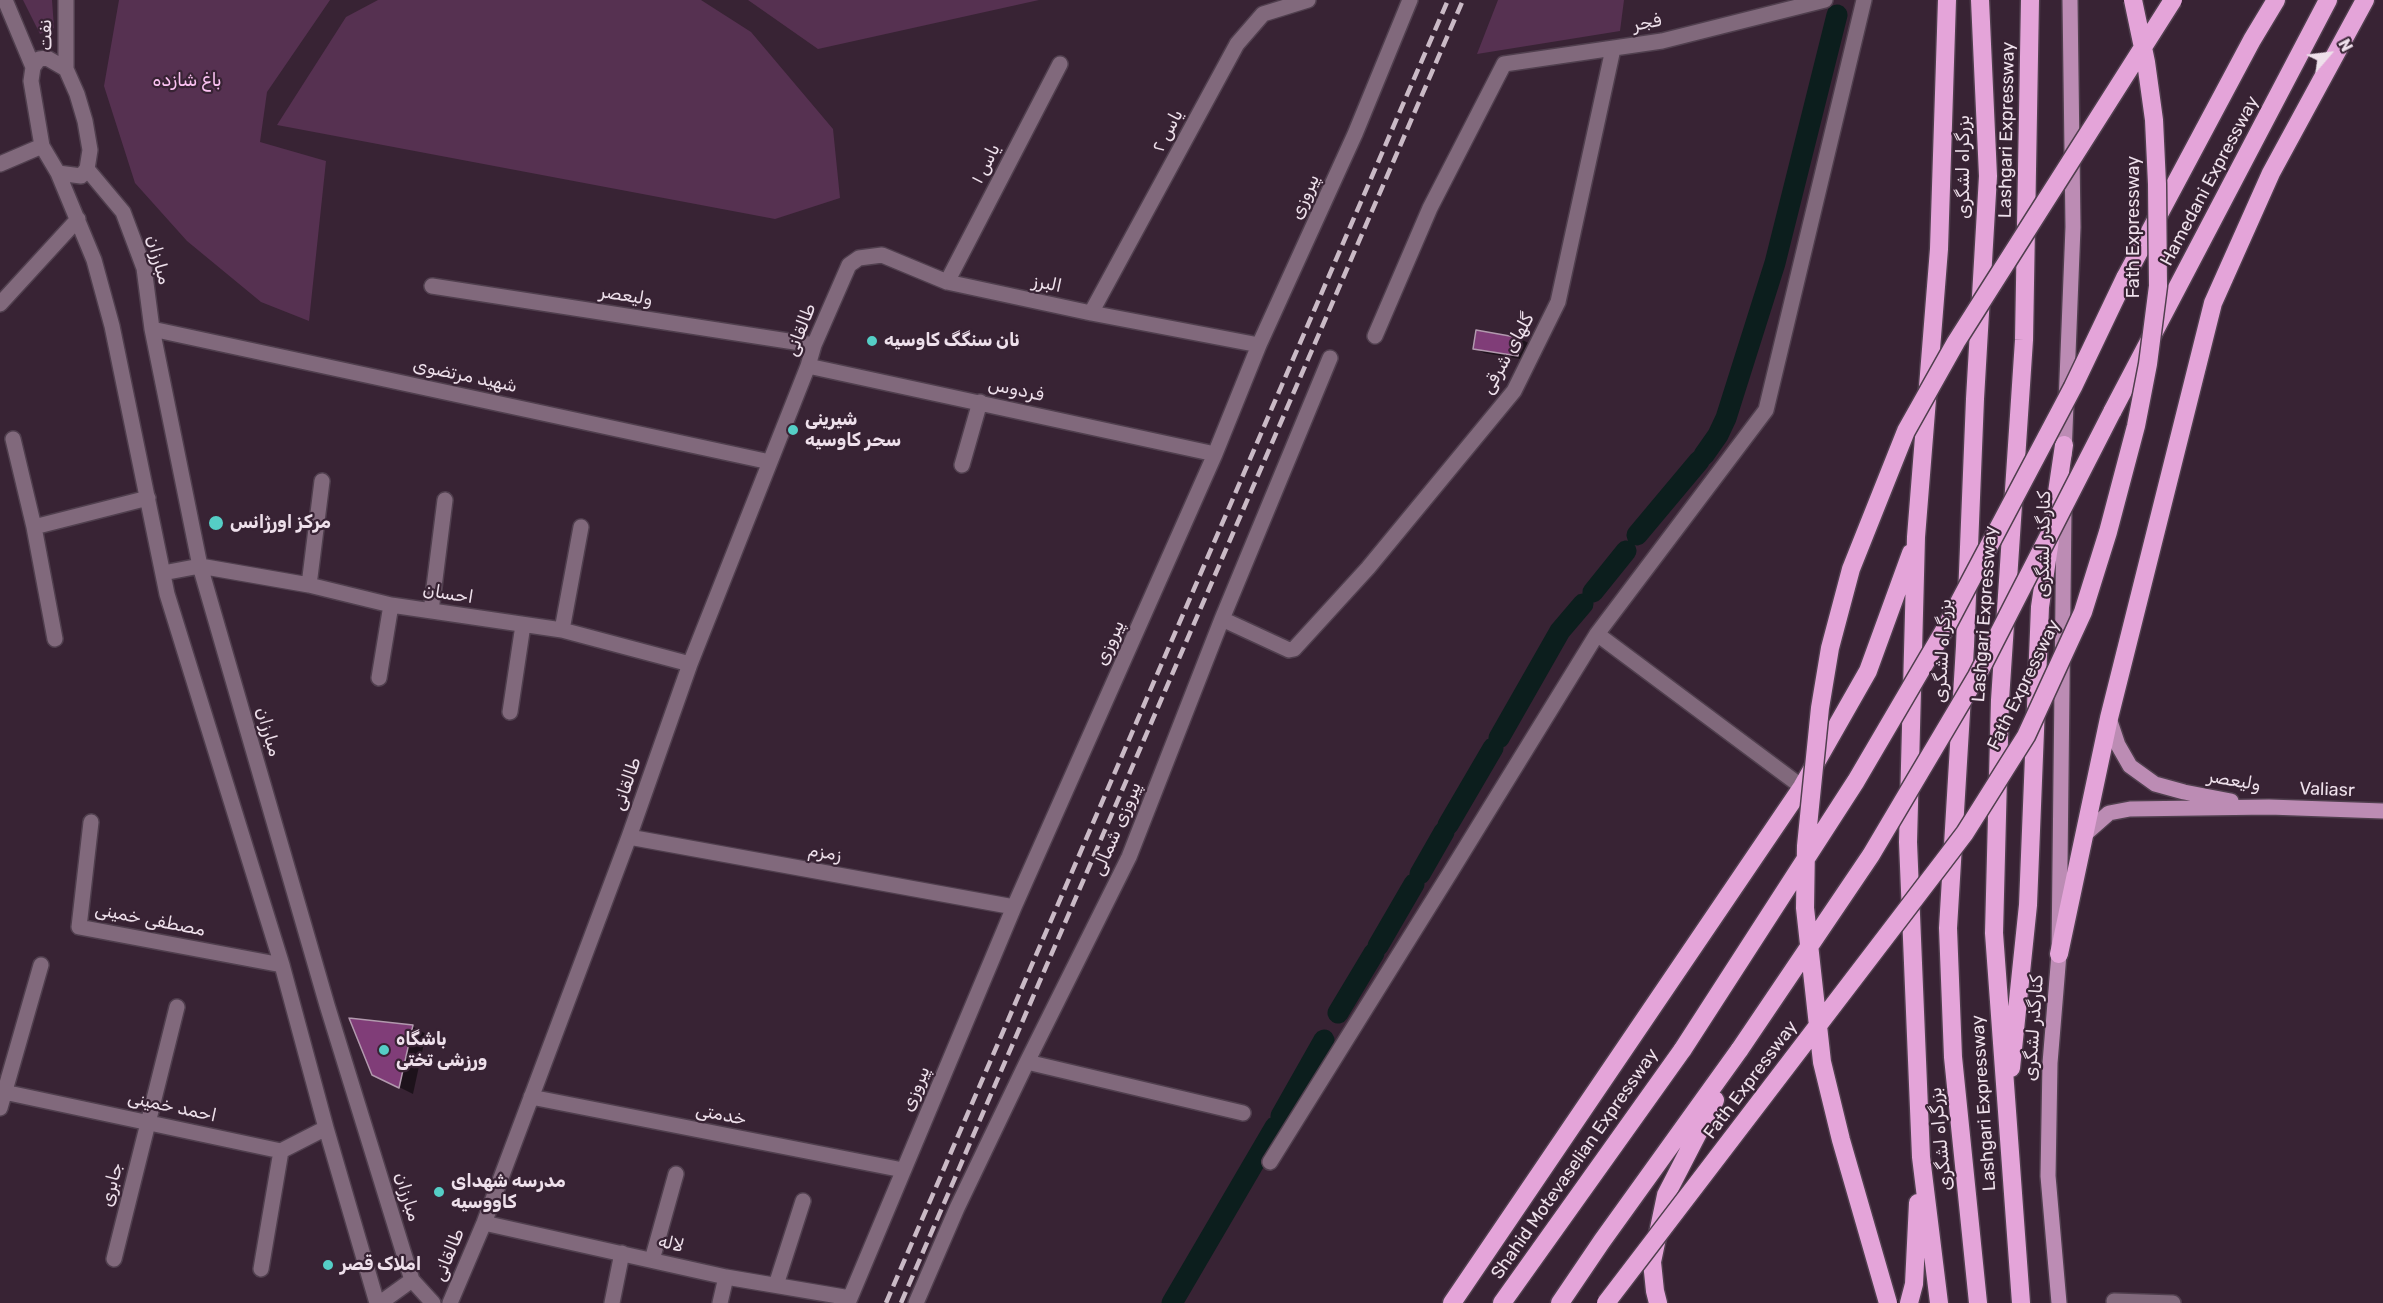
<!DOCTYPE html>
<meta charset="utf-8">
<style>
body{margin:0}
#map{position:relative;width:2383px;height:1303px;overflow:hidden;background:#382334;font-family:Rubik,sans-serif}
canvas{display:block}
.north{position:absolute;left:2299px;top:24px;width:60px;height:60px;-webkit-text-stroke:4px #382334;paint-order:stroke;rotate:62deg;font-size:16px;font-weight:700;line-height:24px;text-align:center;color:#eee0eb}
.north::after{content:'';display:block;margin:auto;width:21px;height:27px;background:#eee0eb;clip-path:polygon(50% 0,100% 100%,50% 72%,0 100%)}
</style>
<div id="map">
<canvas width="2383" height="1303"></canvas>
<div class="north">N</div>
</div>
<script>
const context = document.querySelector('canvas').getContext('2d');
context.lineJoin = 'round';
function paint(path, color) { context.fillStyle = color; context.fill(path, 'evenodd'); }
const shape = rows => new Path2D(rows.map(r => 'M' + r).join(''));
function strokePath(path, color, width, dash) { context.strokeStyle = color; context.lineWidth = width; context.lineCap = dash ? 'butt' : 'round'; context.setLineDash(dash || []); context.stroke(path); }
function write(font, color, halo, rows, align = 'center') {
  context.font = font + ' Rubik,"Noto Naskh Arabic",sans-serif'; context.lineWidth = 4.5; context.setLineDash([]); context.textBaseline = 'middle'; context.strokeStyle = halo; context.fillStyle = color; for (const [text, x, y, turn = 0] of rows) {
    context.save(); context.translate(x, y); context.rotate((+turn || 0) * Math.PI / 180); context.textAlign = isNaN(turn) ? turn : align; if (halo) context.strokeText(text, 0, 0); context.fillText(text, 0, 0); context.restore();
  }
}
paint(shape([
 [23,0,52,0,54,28,40,34],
 [119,0,330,0,267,92,260,142,326,161,309,321,261,302,187,241,135,183,104,86],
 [378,0,701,0,751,32,833,129,840,198,775,219,277,125,346,17],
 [748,0,1039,0,818,49],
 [1498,0,1624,0,1620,31,1477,54]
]), '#563151');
paint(shape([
 [1477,332,1521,339,1530,344,1527,360,1484,353,1475,348],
 [412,1026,426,1034,413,1094,373,1074]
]), '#0007');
strokePath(shape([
 [1704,455,1718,435,1726,418,1775,263,1837,15],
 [1637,535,1699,461],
 [1593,592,1626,551],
 [1499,738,1560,631,1583,604],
 [1448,825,1493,748],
 [1420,874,1444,832],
 [1378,946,1414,884],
 [1338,1013,1374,953],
 [1281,1116,1324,1040],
 [1172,1303,1275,1127]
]), '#0c1e1d', 21);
const building = shape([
 [1476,330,1521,338,1518,356,1473,349,1476,330],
 [349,1018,413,1025,399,1088,372,1075,349,1018]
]);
paint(building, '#803d78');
strokePath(building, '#b299ae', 1.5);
const minor = shape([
 [5,0,33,67],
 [66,0,66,69],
 [0,164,42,146],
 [87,169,123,212,144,268,152,329,200,566,327,1005,412,1280,433,1303],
 [58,173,81,176,87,169,90,150,85,121,77,94,66,69,47,58,39,59,33,67,31,81,42,146,58,173,94,260,112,326,167,594,282,965,326,1128,377,1303],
 [947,282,1060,64],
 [432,286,814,345],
 [0,304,78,219],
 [1091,313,1237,44,1263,14,1308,0],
 [152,329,770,462],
 [1375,336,1430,208,1504,64,1662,41,1825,0],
 [808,366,1215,454],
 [13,439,34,527,55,639],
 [962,465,980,402],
 [34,527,148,498],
 [163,573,200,566,309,585,391,605,562,630,690,664],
 [309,585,322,481],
 [431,611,445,500],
 [1222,619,1289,650,1294,649,1368,568,1514,391,1558,302,1613,49],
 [562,630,581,527],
 [1597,634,1802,787],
 [379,678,391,605],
 [510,712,523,625],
 [91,822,79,927,282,965],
 [629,837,1014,907],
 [1027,1062,1243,1113],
 [4,1092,281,1151,326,1128],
 [531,1097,903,1170],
 [0,1108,41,965],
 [1270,1162,1450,873,1597,634,1766,410,1864,0],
 [484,1223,726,1277,850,1298],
 [114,1259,177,1007],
 [652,1260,676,1174],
 [261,1269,281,1151],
 [776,1285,803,1201],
 [2114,1301,2173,1303],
 [380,1303,412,1280],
 [450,1303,484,1223,629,837,690,664,808,366,814,345,849,265,859,258,882,255,947,282,1091,313,1259,345],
 [612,1303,622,1253],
 [720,1303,726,1277],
 [848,1303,1014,907,1215,454,1259,345,1355,134,1410,0],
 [916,1303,957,1208,1027,1062,1129,857,1222,619,1330,358]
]);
const major = shape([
 [2064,455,2073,227,2070,0],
 [2109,718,2118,745,2130,766,2155,784,2184,792,2231,801],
 [2084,835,2109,813,2130,809,2269,807,2383,811],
 [2059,1303,2048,1176,2050,1063,2059,954,2064,509]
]);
const highway = shape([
 [2125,278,2252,40,2276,0],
 [2112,412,2328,0],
 [2059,954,2109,718,2213,303,2271,173,2365,0],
 [2011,1068,2028,905,2040,607,2064,445],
 [1452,1303,1802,787,1868,671,1911,553],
 [1502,1303,1683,1049],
 [1560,1303,1602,1241,1740,1049],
 [1658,1303,1655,1291,1652,1262,1666,1195,1715,1100],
 [1909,1303,1914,1284,1918,1203],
 [1939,1303,1921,1157,1908,842,1916,537,1939,249,1947,0],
 [1978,1303,1953,1057,1948,928,1965,646,1975,399,1988,176,1980,0],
 [2021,1303,1994,933,2000,700,2024,340,2030,0]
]);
strokePath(minor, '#503f4e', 18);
strokePath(major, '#503f4e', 18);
strokePath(highway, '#503f4e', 21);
strokePath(minor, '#81697c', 15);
strokePath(major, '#bc8cb4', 15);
strokePath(highway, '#e4a4d9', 18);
strokePath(shape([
 [886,1303,1448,0],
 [901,1303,1463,0]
]), '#cabac6', 4.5, [12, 6]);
const highwayBridge = shape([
 [1683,1049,1856,781,1945,629,2073,387,2125,278],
 [1740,1049,1871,855,1977,676,2112,412],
 [1606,1303,1965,833,2026,736,2083,612,2108,532,2136,426,2148,364,2158,286,2157,184,2154,120,2146,62,2133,0],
 [1888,1303,1841,1140,1822,1062,1805,908,1806,846,1820,708,1830,648,1851,569,1906,431,1956,342,2173,0]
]);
strokePath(highwayBridge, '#503f4e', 21, []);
strokePath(highwayBridge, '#e4a4d9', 18);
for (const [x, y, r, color] of [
 [872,341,6,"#55cec6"],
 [793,430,6,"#55cec6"],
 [216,523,8,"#55cec6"],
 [384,1050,6,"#55cec6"],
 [439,1192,6,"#55cec6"],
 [328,1265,6,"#55cec6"]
]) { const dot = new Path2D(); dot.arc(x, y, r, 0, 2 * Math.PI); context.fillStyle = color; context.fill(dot); strokePath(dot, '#382334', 2); }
write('18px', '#eee0eb', '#382334', [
 ["فجر",1647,23,-11],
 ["نفت",46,35,-91],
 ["Lashgari Expressway",2007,130,-89],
 ["یاس ۲",1168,131,-62],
 ["یاس ۱",986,164,-63],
 ["بزرگراه لشگری",1964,167,-90],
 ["Hamedani Expressway",2210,181,-62],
 ["پیروزی",1305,197,-66],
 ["Fath Expressway",2134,227,-90],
 ["مبارزان",158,260,75],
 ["البرز",1047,284,12],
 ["ولیعصر",626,296,9],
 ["طالقانی",801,330,-69],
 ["گلهای شرقی",1508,354,-61],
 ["شهید مرتضوی",465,376,12],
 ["فردوس",1016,390,12],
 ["کنارگذر لشگری",2044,544,-89],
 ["احسان",448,594,9],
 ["Lashgari Expressway",1985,614,-86],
 ["پیروزی",1110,643,-66],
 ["بزرگراه لشگری",1943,651,-87],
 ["Fath Expressway",2024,685,-64],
 ["مبارزان",268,732,74],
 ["ولیعصر",2234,781,10],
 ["طالقانی",627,784,-71],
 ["Valiasr",2327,790,2],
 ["پیروزی شمالی",1117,829,-67],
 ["زمزم",825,853,10],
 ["مصطفی خمینی",150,920,11],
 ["کنارگذر لشگری",2034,1028,-86],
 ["Fath Expressway",1751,1080,-53],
 ["پیروزی",916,1089,-67],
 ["Lashgari Expressway",1984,1103,-94],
 ["احمد خمینی",172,1107,12],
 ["خدمتی",721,1115,11],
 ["بزرگراه لشگری",1941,1139,-96],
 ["Shahid Motevaselian Expressway",1575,1164,-55],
 ["جابری",112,1185,-76],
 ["مبارزان",407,1197,73],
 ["لاله",671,1244,13],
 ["طالقانی",449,1255,-68]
]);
write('18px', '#fcc3f3', '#382334', [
 ["باغ شازده",187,81]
]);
write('bold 18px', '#eee0eb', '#382334', [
 ["نان سنگگ کاوسیه",884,341],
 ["شیرینی",805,420],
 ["سحر کاوسیه",805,441],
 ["مرکز اورژانس",230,523],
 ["باشگاه",396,1040],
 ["ورزشی تختی",396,1061],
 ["مدرسه شهدای",451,1182],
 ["کاووسیه",451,1203],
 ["املاک قصر",340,1265]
], 'left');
</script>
